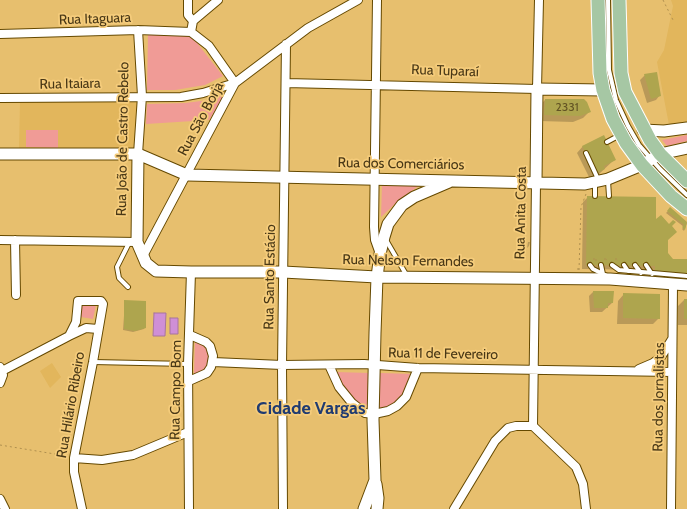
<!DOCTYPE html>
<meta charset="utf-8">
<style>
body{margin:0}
canvas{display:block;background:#e7bf6e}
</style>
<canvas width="687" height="509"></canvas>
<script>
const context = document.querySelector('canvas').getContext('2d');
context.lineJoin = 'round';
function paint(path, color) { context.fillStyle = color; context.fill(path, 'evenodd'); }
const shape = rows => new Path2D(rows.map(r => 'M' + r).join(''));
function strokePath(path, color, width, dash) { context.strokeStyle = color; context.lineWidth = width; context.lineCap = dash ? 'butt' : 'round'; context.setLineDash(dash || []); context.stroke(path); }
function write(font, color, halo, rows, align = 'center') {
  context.font = font + ' Cabin,sans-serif'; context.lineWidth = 3.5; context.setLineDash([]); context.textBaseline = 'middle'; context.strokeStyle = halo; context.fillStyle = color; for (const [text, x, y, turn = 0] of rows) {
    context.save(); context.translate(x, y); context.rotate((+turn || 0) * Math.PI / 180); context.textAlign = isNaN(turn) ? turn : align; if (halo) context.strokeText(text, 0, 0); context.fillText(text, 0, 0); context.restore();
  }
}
paint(shape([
 [671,0,687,0,687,124,669,125,657,62,664,50,673,6],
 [20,100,137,102,136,151,19,149],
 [52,363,61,377,50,388,40,371]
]), '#e2b65c');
paint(shape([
 [148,34,190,34,223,76,205,85,175,90,147,90],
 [219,95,223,98,209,120,146,124,147,104,185,103,209,100],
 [26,130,58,130,58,148,26,147],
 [687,135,687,141,667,146,662,140],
 [382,184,420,185,399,200,381,217],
 [81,304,96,305,93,319,81,317],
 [195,338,200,340,210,351,208,366,205,370,194,374],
 [335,372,370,373,369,409,361,405,351,397],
 [380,373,413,374,405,396,390,406,379,409]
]), '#f09b96');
const water = shape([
 [154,313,166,313,165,336,153,336,154,313],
 [170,318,178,318,178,334,170,334,170,318]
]);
paint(water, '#cf8fd6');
strokePath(water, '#a7759c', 1);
paint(shape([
 [645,75,660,95,656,100,647,103,640,80],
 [545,100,590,111,583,118,573,122,539,121,539,106],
 [583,146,615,159,598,175,590,179,577,153],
 [588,197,670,226,667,240,667,254,672,260,687,260,687,278,653,278,650,276,650,270,582,269,583,202],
 [670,209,687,223,684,231,682,229,684,227,666,213],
 [528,242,530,242,529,246,527,248],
 [593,292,612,303,602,312,590,312,589,296],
 [624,294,659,318,653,324,617,324,618,301],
 [684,300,687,300,687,325,678,325,678,306],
 [125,301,145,327,144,329,133,332,123,330]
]), '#0003');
paint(shape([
 [657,72,661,96,651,99,644,74],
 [545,99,584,99,587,102,591,112,580,116,544,115],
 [604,135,616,160,604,166,605,169,596,173,582,146],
 [587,196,656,197,656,219,661,215,669,224,673,220,676,222,672,226,677,232,668,240,668,253,673,259,687,259,687,275,658,274,655,271,655,266,586,265],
 [670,207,687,222,685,230,682,227,684,225,667,211],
 [593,291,614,291,613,303,608,303,608,308,594,308],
 [623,293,660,294,660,319,623,318],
 [684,299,687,299,687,319,684,319],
 [124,300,146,301,146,328,135,331,124,329]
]), '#aea54e');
const lane = shape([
 [608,0,609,70,616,100,628,126,639,145,660,169,687,195],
 [607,142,620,135],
 [586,153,598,179],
 [608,181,609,196],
 [595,196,595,183],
 [386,240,407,276],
 [590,265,593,269,607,276],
 [601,265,603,274],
 [612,265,619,270,687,276],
 [624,265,628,271],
 [635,265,641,273],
 [646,265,652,274],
 [128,287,119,278,117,267,130,241],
 [93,362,188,364]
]);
const street = shape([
 [188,0,188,15,193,21],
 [377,0,374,227,375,240,380,254],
 [138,30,142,96,138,154],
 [191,32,193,21,218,0],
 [0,34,138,30,191,32,209,46,235,83,203,93,181,97,0,98],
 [286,83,537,89,539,0],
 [0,240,137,242],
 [15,240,16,295],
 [143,256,235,83,308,28,358,0],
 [213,362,282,365,364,364,418,368,672,372],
 [329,365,339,387,352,403,365,413,374,414,388,411,397,406,406,397,418,368],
 [639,369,653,363,661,357,672,339],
 [2,371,69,336],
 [189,381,207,373,211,367,213,356,210,346,206,342,190,335],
 [0,383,3,375,0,367],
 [533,426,536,183],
 [74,458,102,460,133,455,188,432],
 [0,499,5,509],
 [82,509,74,472,74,458,93,362,103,304,101,301,78,301,76,322,69,336,86,328,98,329],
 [189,509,188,364,191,272],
 [283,509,282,365,286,44],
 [454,509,495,441,508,428,516,426,533,426,576,467,583,484,586,509],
 [671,509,673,285]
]);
const secondary = shape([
 [643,130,664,131,687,128],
 [0,154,138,154,187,175,585,184,608,179,642,165,660,154,687,148],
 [138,154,137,242,146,263,156,271,191,272,283,272,377,277,610,279,687,285],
 [536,183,537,89,603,90],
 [376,484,378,498,377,509],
 [364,509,375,480,373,420,375,333,377,277,380,254,384,237,388,224,402,205,414,197,449,182]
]);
const primary = shape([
 [598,0,600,73,603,90,613,119,626,143,642,165,671,196,687,209],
 [619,0,621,73,625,92,650,140,660,154,687,181]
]);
strokePath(lane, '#654900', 6);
strokePath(street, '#654900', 10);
strokePath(secondary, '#654900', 13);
strokePath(primary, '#fff', 15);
strokePath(shape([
 [663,0,674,22],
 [594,258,594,261,596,261,596,259],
 [605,258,605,261,607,259],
 [616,258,616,261,618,260],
 [578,270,578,265],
 [579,270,581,207,586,194],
 [0,445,67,456]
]), '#af8f4f', 1, [2, 3]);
strokePath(lane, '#fff', 4);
strokePath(street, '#fff', 8);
strokePath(secondary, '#fff', 11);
strokePath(primary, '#a6c7a4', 13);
write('12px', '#625324', null, [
 ["2331",567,107]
]);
write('14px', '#493816', '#f5cc7b', [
 ["Rua Itaguara",95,19,-2],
 ["Rua Tuparaí",445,71,2],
 ["Rua Itaiara",70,84,-1],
 ["Rua São Borja",201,119,-62],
 ["Rua João de Castro Rebelo",123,139,-89],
 ["Rua dos Comerciários",401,164,1],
 ["Rua Anita Costa",521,213,-89],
 ["Rua Nelson Fernandes",408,261,1],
 ["Rua Santo Estácio",270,277,-89],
 ["Rua 11 de Fevereiro",443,354,1],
 ["Rua Campo Bom",176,390,-89],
 ["Rua dos Jornalistas",659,397,-89],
 ["Rua Hilário Ribeiro",71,405,-80]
]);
write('bold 18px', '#203b71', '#f5cc7b', [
 ["Cidade Vargas",311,409]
]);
</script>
